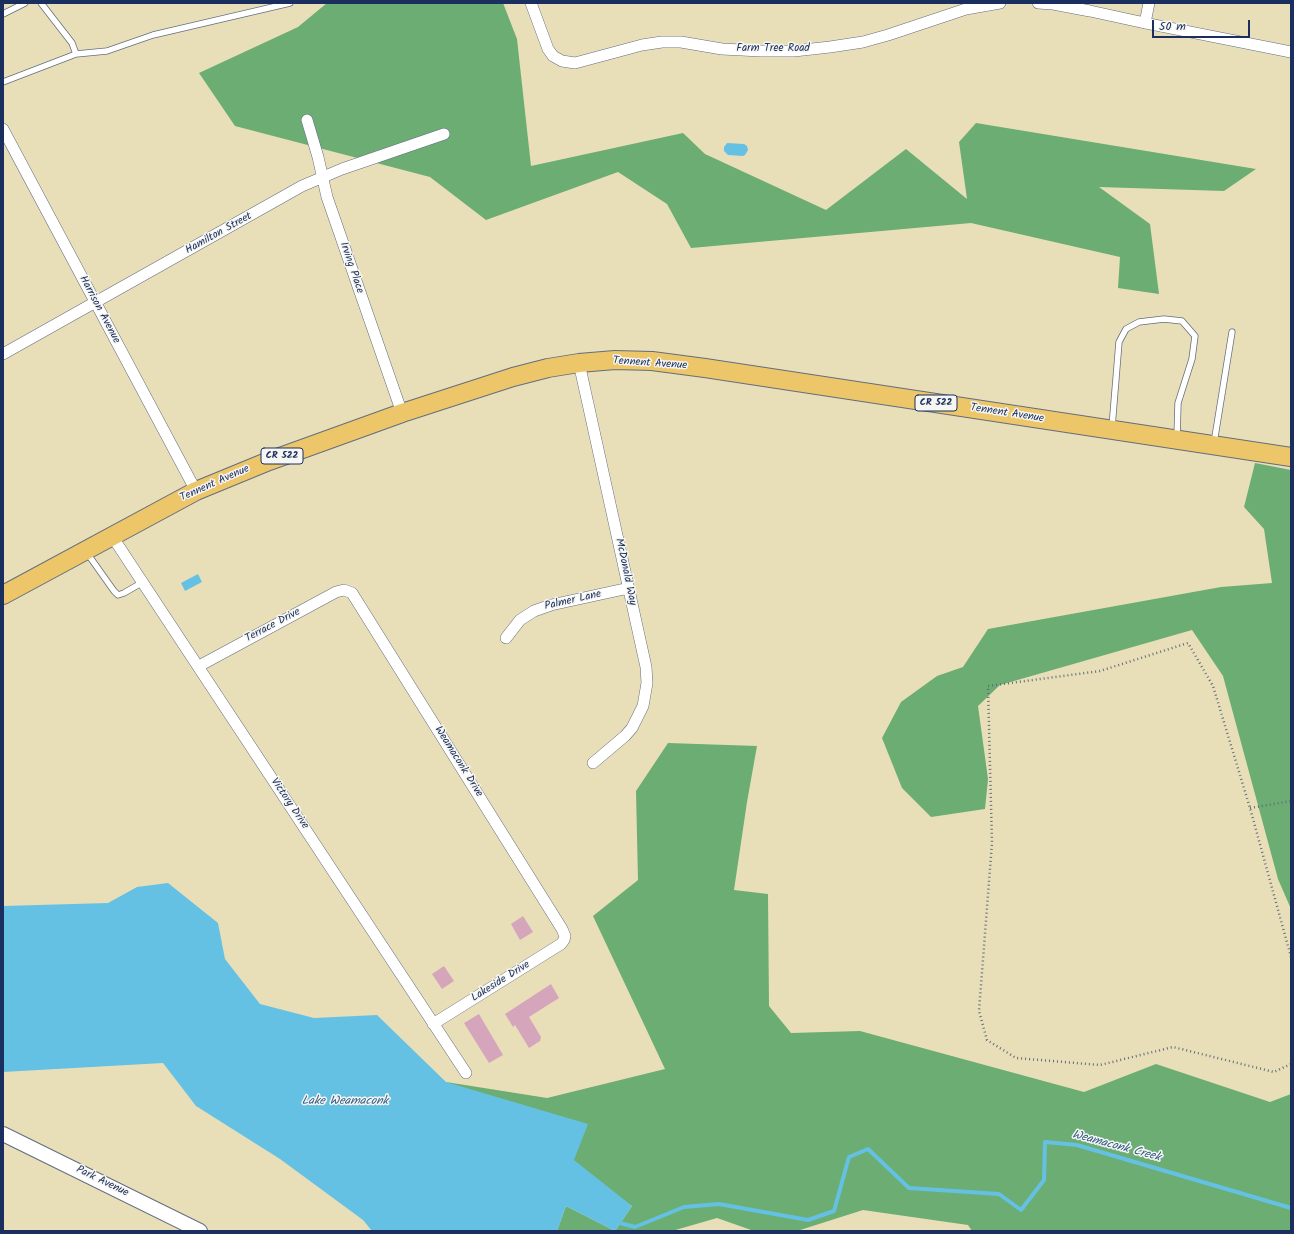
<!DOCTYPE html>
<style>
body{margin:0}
#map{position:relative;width:1294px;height:1234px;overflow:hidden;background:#e8dfb9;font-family:Kalam,sans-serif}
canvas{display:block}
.frame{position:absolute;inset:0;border:4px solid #1b2f5e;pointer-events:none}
.scale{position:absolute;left:1152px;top:20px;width:98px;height:18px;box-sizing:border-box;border:2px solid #1b2f5e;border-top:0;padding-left:5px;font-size:12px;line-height:14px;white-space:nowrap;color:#1b2f5e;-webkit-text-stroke:3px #f6f6f2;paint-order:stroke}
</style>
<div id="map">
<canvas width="1294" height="1234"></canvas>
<div class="frame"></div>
<div class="scale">50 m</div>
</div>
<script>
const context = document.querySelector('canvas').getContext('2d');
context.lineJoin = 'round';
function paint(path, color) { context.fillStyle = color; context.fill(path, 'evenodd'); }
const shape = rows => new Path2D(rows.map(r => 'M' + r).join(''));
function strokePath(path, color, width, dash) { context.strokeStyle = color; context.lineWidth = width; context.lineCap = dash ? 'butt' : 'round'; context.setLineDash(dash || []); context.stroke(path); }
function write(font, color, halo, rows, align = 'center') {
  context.font = font + ' Kalam,sans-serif'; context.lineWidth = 3; context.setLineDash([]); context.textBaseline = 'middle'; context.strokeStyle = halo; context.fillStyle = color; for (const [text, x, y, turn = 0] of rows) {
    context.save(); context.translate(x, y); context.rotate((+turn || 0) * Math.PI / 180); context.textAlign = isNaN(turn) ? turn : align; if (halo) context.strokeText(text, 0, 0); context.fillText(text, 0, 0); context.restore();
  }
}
paint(shape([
 [327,3,503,3,517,39,531,166,683,133,705,154,826,210,906,149,967,199,959,142,976,123,1256,169,1224,191,1099,187,1150,224,1159,294,1118,288,1120,257,971,223,691,248,667,204,618,172,486,220,430,177,235,126,199,73,298,27],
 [1255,463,1291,470,1291,909,1278,879,1223,676,1192,630,1000,685,978,706,988,779,985,809,931,817,902,788,882,738,901,702,937,676,963,667,988,629,1221,587,1272,583,1264,529,1244,507],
 [668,743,757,746,747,802,734,890,768,894,769,1006,791,1033,860,1031,1084,1092,1156,1064,1270,1102,1291,1094,1291,1231,972,1231,968,1225,863,1210,797,1231,754,1231,717,1218,672,1231,557,1231,566,1206,615,1231,632,1206,446,1082,547,1098,665,1069,593,916,638,880,636,791]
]), '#6bad72');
paint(shape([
 [727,143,744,144,747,146,748,150,745,155,743,156,728,155,724,151,724,147],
 [198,574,202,582,185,591,181,583],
 [168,883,218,923,225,959,260,1004,314,1018,377,1015,446,1082,588,1124,574,1160,632,1206,615,1231,566,1206,557,1231,372,1231,363,1220,280,1159,196,1106,163,1063,3,1072,3,906,108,903,137,887]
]), '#65c1e3');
strokePath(shape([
 [620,1223,635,1227,684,1207,719,1204,808,1220,834,1211,849,1157,868,1149,909,1188,999,1194,1021,1210,1044,1180,1045,1142,1077,1145,1291,1208]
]), '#65c1e3', 4);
paint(shape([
 [523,916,533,932,520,940,511,924],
 [444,966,454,981,442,989,432,974],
 [551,984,559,998,529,1017,541,1037,540,1041,529,1048,515,1025,513,1027,505,1014],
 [479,1014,503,1055,489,1063,464,1023]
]), '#d4a5bb');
const service = shape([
 [3,14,25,3],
 [76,54,107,51,153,35,290,3],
 [3,82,76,54,72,43,41,3],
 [1112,427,1119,342,1126,329,1139,322,1164,319,1182,321,1195,336,1192,359,1178,403,1177,437],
 [1214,443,1232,332],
 [87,553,114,591,118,595,124,593,143,582]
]);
const minor = shape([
 [531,3,548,49,553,56,562,61,575,63,642,45,662,42,681,42,722,49,761,51,794,51,830,47,863,42,888,35,966,9,1000,3],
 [1038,3,1053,4,1090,11,1145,23,1291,52],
 [1145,23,1149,3],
 [307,120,318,157,327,197,402,413],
 [3,129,196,491],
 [3,354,302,186,342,169,444,134],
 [579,363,646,667,647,683,643,706,632,728,625,736,593,763],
 [112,536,466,1073],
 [506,638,520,620,534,611,551,605,629,588],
 [199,666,336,592,344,590,352,593,562,929,565,936,564,940,561,944,433,1024]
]);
const tertiary = shape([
 [3,1134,200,1231]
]);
const primary = shape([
 [3,595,196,491,269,461,402,413,513,377,548,368,579,363,615,360,652,361,705,368,1291,457]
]);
strokePath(service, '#636d7e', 7);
strokePath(minor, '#636d7e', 12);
strokePath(tertiary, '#636d7e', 16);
strokePath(primary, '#636d7e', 20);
strokePath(shape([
 [1250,808,1291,801],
 [1291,957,1250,808,1213,686,1188,643,1100,671,988,686,992,843,979,1011,987,1040,1016,1058,1100,1065,1173,1047,1274,1072,1291,1064]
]), '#636d7e', 2.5, [1, 3]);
strokePath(service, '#fff', 5.5);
strokePath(minor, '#fff', 11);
strokePath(tertiary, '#fff', 14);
strokePath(primary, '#ecc669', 18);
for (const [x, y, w] of [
 [936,403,42],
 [282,456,42]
]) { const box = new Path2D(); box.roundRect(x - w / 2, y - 8, w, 16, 3); context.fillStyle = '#f6f6f2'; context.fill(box); strokePath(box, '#1b2f5e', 1); }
write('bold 10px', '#1b2f5e', null, [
 ["CR 522",936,403],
 ["CR 522",282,456]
]);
write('11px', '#1b2f5e', '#f6f6f2', [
 ["Farm Tree Road",773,49],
 ["Hamilton Street",219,234,-29],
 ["Irving Place",351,268,71],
 ["Harrison Avenue",99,310,62],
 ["Tennent Avenue",650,364,4],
 ["Tennent Avenue",1007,414,9],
 ["Tennent Avenue",215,484,-24],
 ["McDonald Way",625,572,78],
 ["Palmer Lane",573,601,-13],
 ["Terrace Drive",273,626,-28],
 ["Weamaconk Drive",458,762,58],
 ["Victory Drive",289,804,56],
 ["Lakeside Drive",501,982,-32],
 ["Park Avenue",102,1182,26]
]);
write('italic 12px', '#315b86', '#f6f6f2', [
 ["Lake Weamaconk",345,1102],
 ["Weamaconk Creek",1116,1147,15]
]);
</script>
